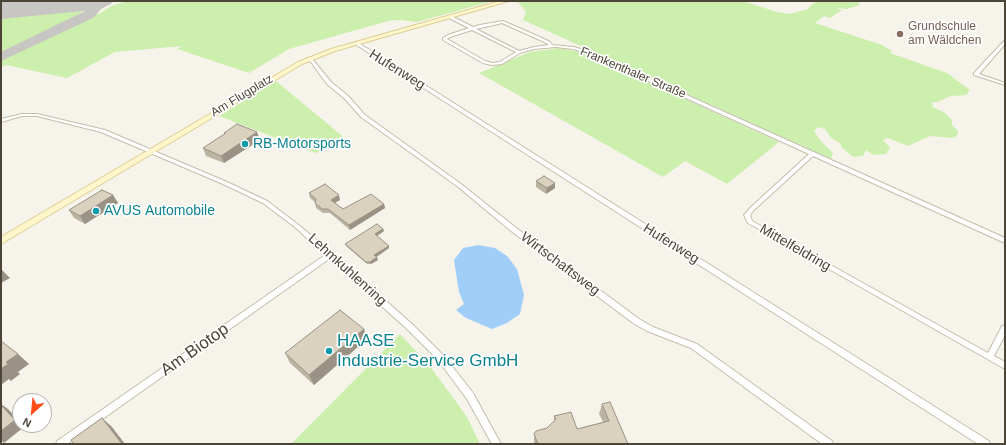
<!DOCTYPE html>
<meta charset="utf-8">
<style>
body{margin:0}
#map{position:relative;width:1006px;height:445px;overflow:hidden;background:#f6f4ea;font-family:Arial,sans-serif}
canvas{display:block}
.frame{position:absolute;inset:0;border:2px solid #4c4537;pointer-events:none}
.north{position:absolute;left:12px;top:393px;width:40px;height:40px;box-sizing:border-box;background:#fff;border:1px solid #b7b5af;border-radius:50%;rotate:207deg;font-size:11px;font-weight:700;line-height:16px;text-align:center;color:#4c4537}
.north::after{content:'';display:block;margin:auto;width:14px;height:18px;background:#ff4c18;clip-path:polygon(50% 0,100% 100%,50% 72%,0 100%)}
</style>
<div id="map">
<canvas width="1006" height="445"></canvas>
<div class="frame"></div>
<div class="north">N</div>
</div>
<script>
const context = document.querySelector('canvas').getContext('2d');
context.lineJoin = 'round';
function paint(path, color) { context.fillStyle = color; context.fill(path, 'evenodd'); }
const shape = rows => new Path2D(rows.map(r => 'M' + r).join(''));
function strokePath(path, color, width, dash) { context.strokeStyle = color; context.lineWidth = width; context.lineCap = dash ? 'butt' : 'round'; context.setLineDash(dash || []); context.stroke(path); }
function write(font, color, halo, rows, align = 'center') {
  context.font = font + ' Arial,sans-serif'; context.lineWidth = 3.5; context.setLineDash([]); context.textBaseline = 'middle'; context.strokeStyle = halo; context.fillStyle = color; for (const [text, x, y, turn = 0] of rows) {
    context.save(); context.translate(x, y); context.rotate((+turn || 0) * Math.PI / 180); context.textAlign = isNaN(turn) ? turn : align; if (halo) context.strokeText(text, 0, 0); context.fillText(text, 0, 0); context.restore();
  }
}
paint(shape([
 [134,1,493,1,417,22,400,20,388,21,289,49,249,73,177,49,182,46,115,52,67,78,6,65,1,67,1,59,88,17,93,17,95,14,99,14,111,6,124,2],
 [521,1,743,1,777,12,790,14,808,9,811,5,818,1,858,1,860,5,847,9,836,8,842,10,830,18,824,16,815,23,882,45,892,51,890,53,947,73,970,90,966,95,951,96,937,102,932,102,933,107,945,113,952,120,952,125,958,131,957,136,952,138,930,136,908,146,888,138,883,140,890,148,886,154,873,155,866,150,863,156,853,157,842,148,840,143,831,138,825,129,818,127,814,131,821,141,833,153,831,159,523,20,526,12,518,2],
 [78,6,81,7,80,9,84,9,77,18,79,18,1,55,1,13],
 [559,48,579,52,591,56,779,142,727,184,685,161,663,177,479,73,530,52],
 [276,81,346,139,315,153,219,116],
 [400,334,428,364,452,396,467,417,480,444,291,444]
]), '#cdefae');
paint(shape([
 [478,245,495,248,507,256,517,269,524,295,520,314,507,323,492,329,466,318,456,310,464,304,459,292,454,260,463,248]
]), '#a0cef9');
paint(shape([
 [97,1,113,1,111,4,102,8,93,18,1,61,1,52,83,12,97,1]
]), '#c8c6c2');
paint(shape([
 [1,1,108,1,104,8,93,10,1,19,1,1]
]), '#c8c6c2');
const street = shape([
 [449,16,451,16,473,27,480,25,503,21,542,38,550,42,552,45,574,47,593,53,1005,238,1005,243,813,156,754,210,750,215,752,221,988,353,1002,326,1005,325,1005,335,994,356,1005,362,1005,369,748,223,744,215,750,208,809,154,591,55,573,49,556,47,534,49,520,53,502,64,492,65,483,63,443,40,443,38,448,35,469,28,449,18,449,16],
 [502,23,540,40,548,44,549,45,534,47,519,51,476,29,502,23],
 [472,30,516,52,500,62,492,63,485,61,447,39,450,37,472,30],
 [1004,41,1005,41,1005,44,979,74,1005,83,1005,85,974,75,974,73,1004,41],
 [355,42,357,42,989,441,990,444,978,444,355,44,355,42],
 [307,58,309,58,313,60,331,82,348,96,365,115,461,184,515,227,639,319,653,327,697,344,832,441,833,444,822,444,691,348,647,331,633,323,511,231,457,186,361,117,344,98,327,84,311,62,307,60,307,58],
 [22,114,37,114,105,130,227,182,267,201,300,226,332,253,412,324,444,356,473,393,501,444,492,444,467,399,438,360,406,328,329,259,67,444,56,444,57,441,325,255,296,228,263,203,223,184,101,132,37,116,22,116,1,122,1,119,22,114]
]);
const secondary = shape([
 [500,1,509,1,335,51,302,64,1,244,1,237,298,62,331,49,500,1]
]);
strokePath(street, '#c3bdab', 2);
strokePath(secondary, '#dcce95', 2);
paint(street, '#fff');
paint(secondary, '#fff6cb');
paint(shape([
 [224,133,260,140,224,163,206,156,203,148,225,134],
 [536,181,555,183,555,188,546,194,536,187],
 [309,193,340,200,335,203,343,209,384,204,385,208,350,230,330,213,323,213,316,208,315,202,310,198],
 [113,195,118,203,85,224,74,218,69,210],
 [383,229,384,231,377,236,389,246,389,248,376,257,378,260,371,264,367,264,346,246,345,244],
 [367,339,314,385,290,363,285,353],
 [602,404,628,444,534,444,534,434,547,428,554,421,554,416,577,429,603,422,599,414]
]), '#bbb4a3');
paint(shape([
 [257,132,260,140,224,163,221,156],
 [555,183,555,188,546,194,547,188],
 [113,195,118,203,85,224,80,216],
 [339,195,340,200,332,204,331,200],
 [384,204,385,208,350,230,349,225],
 [383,229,384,231,375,237,375,234],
 [389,246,389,248,375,258,374,255],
 [377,257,378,260,371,264,370,262],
 [2,270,10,278,1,283,1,271],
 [364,329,367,339,314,385,309,375],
 [18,354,29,364,18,372,20,374,11,381,9,379,1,385,1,369,6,362],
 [1,404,8,409,20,422,20,425,22,425,24,427,4,443,1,440],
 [102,418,112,427,125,444,122,444]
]), '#999285');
const building = shape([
 [237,124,257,132,221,156,203,148,226,133,224,133,237,124],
 [544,176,555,183,547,188,536,181,544,176],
 [325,184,339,195,331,200,343,209,371,194,384,204,349,225,328,209,322,209,315,203,316,199,309,193,325,184],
 [102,190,113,195,80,216,69,210,102,190],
 [377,224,383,229,375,234,389,246,374,255,377,257,370,262,366,262,345,244,377,224],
 [340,310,364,329,309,375,285,353,340,310],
 [1,341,18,354,6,362,8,364,1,369,1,341],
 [610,402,628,444,538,444,534,434,536,431,547,428,556,419,554,416,571,412,577,429,609,421,602,404,610,402],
 [1,405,15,420,1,431,1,405],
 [102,418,122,444,74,444,71,440,102,418]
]);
paint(building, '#dad1be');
strokePath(building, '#999285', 1);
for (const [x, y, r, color] of [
 [900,34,4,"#8d6e63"],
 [245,144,4,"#0f9aa8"],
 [96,211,4,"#0f9aa8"],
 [329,351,4,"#0f9aa8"]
]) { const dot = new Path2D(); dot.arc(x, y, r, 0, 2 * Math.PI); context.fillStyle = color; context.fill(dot); strokePath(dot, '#fff', 1.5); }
write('12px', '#785e54', '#fff', [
 ["Grundschule",908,27],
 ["am Wäldchen",908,41]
], 'left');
write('12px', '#4c4537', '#fff', [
 ["Frankenthaler Straße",633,73,23],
 ["Am Flugplatz",242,96,-31]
]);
write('14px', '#4c4537', '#fff', [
 ["Hufenweg",397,70,32],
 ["Hufenweg",671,244,32],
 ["Mittelfeldring",795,248,30],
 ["Wirtschaftsweg",560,264,37],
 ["Lehmkuhlenring",347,270,42]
]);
write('14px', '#0d838f', '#fff', [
 ["RB-Motorsports",253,144],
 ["AVUS Automobile",104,211]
], 'left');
write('17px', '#0d838f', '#fff', [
 ["HAASE",337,341],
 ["Industrie-Service GmbH",337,361]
], 'left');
write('17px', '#4c4537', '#fff', [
 ["Am Biotop",195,350,-35]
]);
</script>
